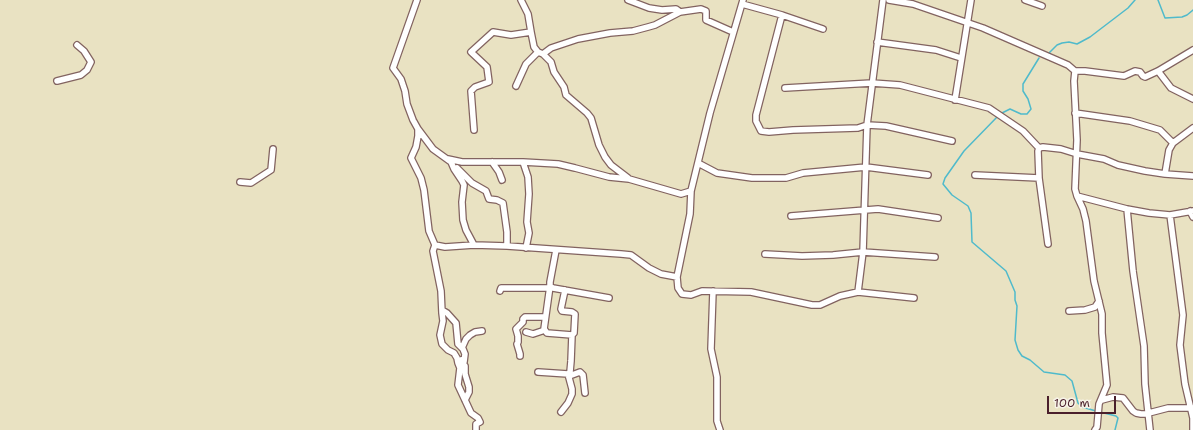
<!DOCTYPE html>
<style>
body{margin:0}
#map{position:relative;width:1193px;height:430px;overflow:hidden;background:#e9e2c2;font-family:"Shantell Sans",sans-serif}
canvas{display:block}
.scale{position:absolute;left:1047px;top:396px;width:69px;height:18px;box-sizing:border-box;border:2px solid #4a1f2b;border-top:0;padding-left:5px;font-size:12px;line-height:14px;white-space:nowrap;color:#4a1f2b;-webkit-text-stroke:3px #f7f3e8;paint-order:stroke}
</style>
<div id="map">
<canvas width="1193" height="430"></canvas>
<div class="scale">100 m</div>
</div>
<script>
const context = document.querySelector('canvas').getContext('2d');
context.lineJoin = 'round';
const shape = rows => new Path2D(rows.map(r => 'M' + r).join(''));
function strokePath(path, color, width, dash) { context.strokeStyle = color; context.lineWidth = width; context.lineCap = dash ? 'butt' : 'round'; context.setLineDash(dash || []); context.stroke(path); }
strokePath(shape([
 [1158,0,1165,18,1182,17,1187,15,1193,10],
 [1048,54,1057,45,1062,43,1069,42,1077,44,1090,37,1128,8,1135,0],
 [1002,113,1010,109,1021,114,1027,114,1031,109,1028,99,1023,91,1023,84,1039,58],
 [998,116,964,151,945,178,943,184,952,195,968,206,971,213,972,242,1006,271,1015,292,1015,300,1017,306,1015,340,1018,350,1022,356,1030,360,1044,372,1065,375,1072,381,1078,403,1082,407,1096,411],
 [1100,412,1116,416,1118,418,1115,430]
]), '#4fbacb', 1.5);
const minor = shape([
 [417,0,393,68,401,79,405,91,407,104,413,120,418,129,418,136,416,147,411,158,421,178,424,190,429,231,435,245,433,251,441,291,442,313,443,321,440,335,442,344,448,350,454,353,457,358,458,363,460,368,458,385,471,413,478,418,480,422,476,424,476,430],
 [521,0,528,14,531,32],
 [628,0,649,8,662,10,676,9,680,12],
 [743,0,710,113,691,191,690,214,677,277,678,288,682,294,691,295,702,291,751,292,812,305,820,305,840,296,858,292,914,298],
 [889,0,913,4,983,28,1068,65,1075,71],
 [1025,0,1042,6],
 [742,4,782,15,823,29],
 [782,15,756,115,756,121,761,131,769,132,793,130,858,128,867,125,886,126,952,141],
 [877,42,936,50,961,58],
 [543,54,551,62,554,72,564,87,566,95,587,113,591,118,599,145,605,157,611,165,628,178],
 [1075,71,1074,81,1077,140,1075,189,1077,196,1127,209,1149,213,1170,215,1193,211],
 [1075,71,1085,71,1124,76,1135,71,1140,72,1143,76,1145,77,1158,71,1193,50],
 [1158,71,1171,88,1193,99],
 [57,81,81,75,87,70,91,62,84,51,77,45],
 [516,86,526,64,538,52,543,54,551,48,578,39,610,33,633,31,648,27,655,25,680,12,701,9,706,11,706,20,733,32],
 [785,88,872,83,900,85,989,108,1023,131,1039,148],
 [955,100,971,0],
 [1075,113,1130,121,1160,130,1173,143],
 [418,129,433,149,451,162,454,169,462,181,464,185,462,202,463,220,466,230,474,245],
 [474,130,471,91,475,87,489,82,487,67,471,52,493,32,511,35,531,32,534,47,538,52],
 [1039,148,1043,147,1061,149,1077,154,1104,159,1118,165,1145,171,1165,174,1193,176],
 [1039,148,1038,151,1039,178,1048,244],
 [448,159,462,162,523,162],
 [492,162,499,172,502,180],
 [698,163,717,173,752,178,786,178,803,173,866,167,928,175],
 [457,168,472,183,486,191,489,199,497,200,503,203,507,232,507,246],
 [1165,174,1169,150,1173,143,1193,128],
 [975,175,1039,178],
 [240,182,251,183,271,170,273,149],
 [1077,196,1083,209,1086,221,1094,281,1102,314,1102,333,1107,385,1099,404,1097,427,1095,430],
 [1127,209,1133,271,1144,346,1145,384,1150,430],
 [1190,211,1193,217],
 [1170,215,1183,315,1180,345,1185,384,1193,418,1193,430],
 [791,216,878,209,938,218],
 [435,245,445,247,474,245,507,246,621,254,631,255,649,268,661,274,677,277],
 [526,248,529,233,527,222,529,194,528,177,523,162,558,164,575,168,609,177,629,179,681,194,691,191],
 [556,250,550,282,550,286,553,288,609,298],
 [765,254,802,256,833,255,863,252,935,257],
 [550,286,544,329,547,333,572,335,574,333,575,314,572,312,562,311,561,309,565,290],
 [500,291,501,288,550,288],
 [713,291,711,349,717,377,717,421,720,430],
 [858,292,863,252,867,125,883,0],
 [442,310,447,313,456,323,458,344,463,349,465,354,464,362],
 [1069,311,1085,310,1095,307,1099,301],
 [526,332,533,334,545,330],
 [462,348,466,339,470,335,475,332,482,331],
 [520,356,520,354,517,344,518,342,518,336,516,329,523,322,523,319,525,317,545,317],
 [461,360,465,366,465,374,469,387,469,392,465,400],
 [538,372,568,374,570,372,571,361,572,335],
 [1102,400,1113,397,1123,398,1133,411,1136,413,1141,414,1145,414,1168,408,1193,408],
 [561,412,568,403,572,394,572,389,568,374,572,375,580,372,583,375,585,393]
]);
strokePath(minor, '#826360', 8);
strokePath(minor, '#fff', 5.5);
</script>
